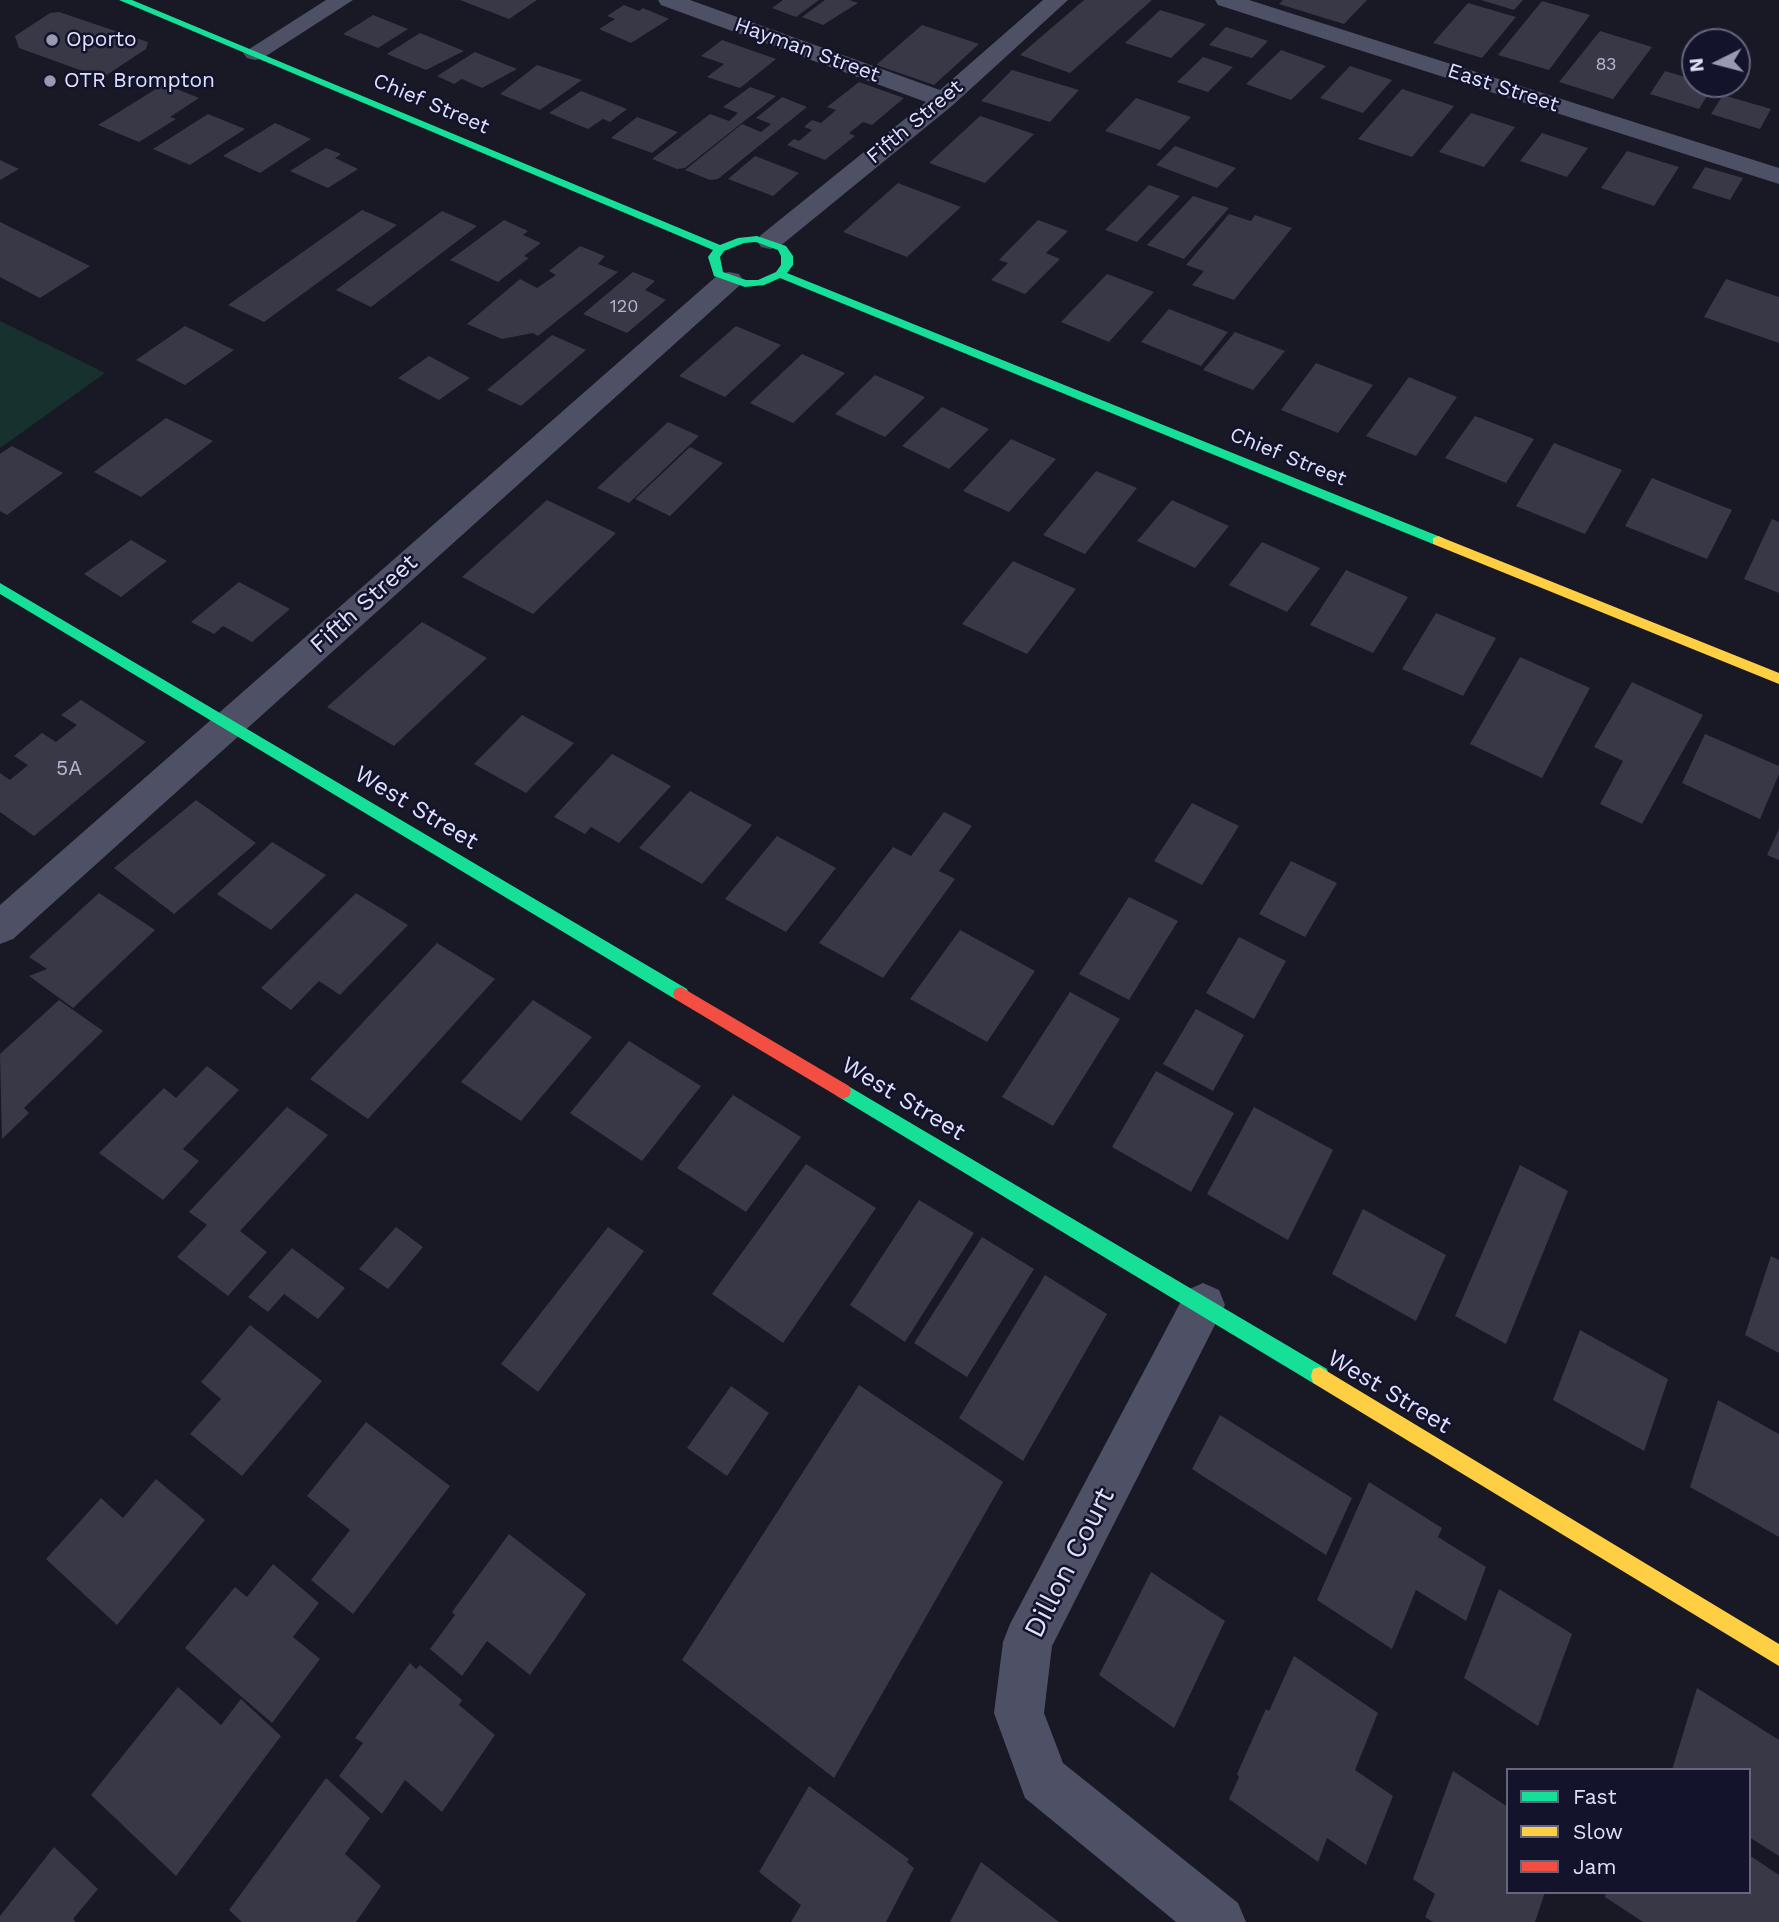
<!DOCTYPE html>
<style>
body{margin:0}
#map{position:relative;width:1779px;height:1922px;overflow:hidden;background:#191925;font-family:"Work Sans",sans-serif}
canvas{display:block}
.legend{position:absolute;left:1506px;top:1768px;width:245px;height:126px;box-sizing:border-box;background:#13132b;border:2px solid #64657f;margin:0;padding:9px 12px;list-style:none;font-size:21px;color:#dee0fd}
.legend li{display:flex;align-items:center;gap:14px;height:35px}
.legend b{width:35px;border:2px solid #64657f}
.north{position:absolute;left:1681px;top:28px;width:70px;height:70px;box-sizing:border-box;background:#13132b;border:2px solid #64657f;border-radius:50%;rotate:264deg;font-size:19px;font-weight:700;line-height:28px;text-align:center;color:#dee0fd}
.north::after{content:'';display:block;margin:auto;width:24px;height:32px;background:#999ab1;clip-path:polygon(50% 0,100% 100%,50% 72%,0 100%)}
</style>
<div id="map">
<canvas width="1779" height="1922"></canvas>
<ul class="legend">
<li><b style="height:9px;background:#16e098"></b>Fast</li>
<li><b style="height:9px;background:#ffcf43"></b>Slow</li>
<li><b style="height:9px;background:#f24e42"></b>Jam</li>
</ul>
<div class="north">N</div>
</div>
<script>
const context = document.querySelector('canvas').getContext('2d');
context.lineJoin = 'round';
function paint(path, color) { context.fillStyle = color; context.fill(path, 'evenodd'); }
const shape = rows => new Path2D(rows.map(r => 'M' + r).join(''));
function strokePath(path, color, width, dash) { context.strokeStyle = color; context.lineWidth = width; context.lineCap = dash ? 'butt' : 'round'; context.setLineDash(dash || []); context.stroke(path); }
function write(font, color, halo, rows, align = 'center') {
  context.font = font + ' "Work Sans",sans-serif'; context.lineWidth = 5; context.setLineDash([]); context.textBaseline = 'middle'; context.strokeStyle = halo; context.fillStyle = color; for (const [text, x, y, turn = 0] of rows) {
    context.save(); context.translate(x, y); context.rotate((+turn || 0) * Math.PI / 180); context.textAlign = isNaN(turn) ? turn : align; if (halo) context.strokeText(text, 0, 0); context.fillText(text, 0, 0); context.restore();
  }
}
paint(shape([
 [0,321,105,373,0,448]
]), '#16312e');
paint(shape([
 [460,0,537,0,509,19],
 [783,0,819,0,796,17,772,8],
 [825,0,849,0,858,3,823,25,802,17],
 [1084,0,1152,0,1070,73,1020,55],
 [1283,0,1367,0,1344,24,1279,4],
 [1481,0,1523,0,1514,10],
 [1542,1,1590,15,1549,70,1498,55],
 [1468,3,1516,17,1482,58,1433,43],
 [624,5,639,11,643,8,669,19,631,43,599,29,615,19,607,16],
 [1160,10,1206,24,1171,58,1125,43],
 [59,12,148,42,146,49,102,78,19,48,15,36,50,13],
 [373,15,408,29,378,48,343,34],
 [922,25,979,44,934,85,876,65],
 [1226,27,1268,41,1252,58,1209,45],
 [1600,31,1652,47,1613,99,1559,82],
 [420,33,464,51,426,70,387,54],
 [722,40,776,59,740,88,707,77,724,64,701,56],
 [1281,50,1326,66,1291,100,1246,84],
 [475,52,517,69,482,88,462,79,454,84,437,76],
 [1203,57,1233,67,1208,92,1177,82],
 [537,65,582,80,540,110,500,94],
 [1350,66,1392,80,1363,113,1320,98],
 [1012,70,1079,90,1050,122,981,101],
 [1665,71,1695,80,1695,84,1713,86,1699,109,1650,94],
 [859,82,904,98,872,125,863,122,849,133,855,136,825,160,787,145,794,139,799,141,812,130,804,127,812,120,821,123,836,110,827,107],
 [164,84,199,98,170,117,176,119,139,142,98,125],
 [750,87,776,96,685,168,677,169,652,159,710,114,729,121,738,113,723,107],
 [1402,89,1454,106,1412,157,1358,139],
 [581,91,627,109,610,122,603,119,588,129,549,113],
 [1723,95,1771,109,1760,129,1711,114],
 [782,97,807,107,718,179,710,180,685,170,742,124,761,132,771,124,756,118],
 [1136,98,1191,117,1160,150,1105,131],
 [1471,113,1515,127,1484,167,1439,152],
 [208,114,245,129,190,165,153,149],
 [980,116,1034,134,985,183,929,163],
 [637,117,678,132,652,153,611,138],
 [275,123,311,139,260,173,223,156],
 [1542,133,1588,148,1567,177,1520,161],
 [1175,146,1236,168,1217,188,1156,165],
 [326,148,341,154,335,158,358,169,328,188,290,171],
 [1627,151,1679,167,1654,206,1601,188],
 [755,156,799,173,773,196,728,179],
 [0,160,19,169,0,180],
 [1705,167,1743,178,1730,200,1692,188],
 [898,183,961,207,907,257,843,232],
 [1149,185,1180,196,1137,242,1105,230],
 [1193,196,1229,208,1184,259,1147,245],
 [362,210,397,225,264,322,228,305],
 [442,211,477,226,371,307,336,290],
 [1229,214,1251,221,1255,215,1292,228,1234,300,1192,285,1204,271,1186,265],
 [504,220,528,231,523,235,541,243,524,256,529,258,498,282,450,260],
 [1038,220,1068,231,1046,253,1060,259,1025,294,991,280,1008,263,999,260],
 [0,222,90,266,40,298,0,277],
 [580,246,605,256,598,264,618,272,538,336,533,333,502,339,467,324,520,279,537,288,556,275,549,271],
 [633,272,655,281,645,290,666,300,627,333,583,314],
 [1107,274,1154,292,1109,342,1061,322],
 [1726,279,1779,297,1779,343,1704,317],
 [1169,309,1228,332,1201,366,1141,342],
 [185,326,234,350,185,385,136,360],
 [736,326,781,345,725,397,679,376],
 [1235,332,1285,351,1253,390,1203,370],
 [552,335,586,350,521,406,487,390],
 [802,354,845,373,793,423,750,403],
 [429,356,470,378,439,400,398,378],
 [1316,363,1373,385,1338,433,1281,410],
 [875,375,925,397,885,437,835,414],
 [1409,377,1457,397,1416,456,1366,436],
 [942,407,989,429,949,469,902,446],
 [1475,416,1534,439,1506,483,1445,458],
 [166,418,213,441,141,497,94,472],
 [668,422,699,436,629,503,597,488],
 [1011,439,1056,459,1009,512,963,491],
 [1554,443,1622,470,1585,534,1516,506],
 [12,446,63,473,7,515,0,511,0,454],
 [690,447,723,463,670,516,635,499],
 [1096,471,1137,488,1085,554,1043,535],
 [1652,478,1732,510,1707,559,1625,526],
 [547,500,616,533,533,614,462,577],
 [1172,500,1229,526,1195,568,1137,541],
 [1772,519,1779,522,1779,593,1744,579],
 [131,540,167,561,121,597,84,574],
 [1262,542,1320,568,1287,612,1229,585],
 [1013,561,1076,589,1027,654,962,624],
 [1346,570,1408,597,1373,653,1310,625],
 [239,582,290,609,252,642,223,626,214,634,191,622],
 [1436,613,1496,638,1463,696,1402,669],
 [422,622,487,658,394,746,327,707],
 [1520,657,1590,688,1542,778,1470,744],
 [1632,682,1703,715,1642,824,1600,804,1623,761,1594,747],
 [81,700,146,742,34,836,0,812,0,773,10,780,28,765,14,756,42,733,56,742,77,725,61,715],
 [522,715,574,743,526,793,474,764],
 [1705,734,1779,766,1779,774,1760,819,1682,783],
 [612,754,671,786,619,843,591,827,585,834,554,817],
 [690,791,752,825,702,884,639,848],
 [196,800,256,843,174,914,114,868],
 [1192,803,1239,826,1202,885,1154,861],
 [944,812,972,826,939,871,955,879,883,978,819,943,893,847,911,856],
 [1779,829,1779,860,1767,855],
 [777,836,836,868,786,932,725,899],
 [272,842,326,875,271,930,217,894],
 [1291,861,1337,883,1305,937,1259,914],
 [99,893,155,930,73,1008,29,976,47,969,29,957],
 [356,893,408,925,340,995,319,981,291,1010,261,988],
 [1129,897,1178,921,1129,1000,1079,974],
 [960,930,1035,971,987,1042,910,999],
 [1239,937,1286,961,1254,1019,1206,993],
 [437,943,495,979,368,1119,310,1079],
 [1070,992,1120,1019,1053,1126,1002,1097],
 [59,1000,103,1031,24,1108,29,1113,2,1139,0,1054],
 [533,1000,592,1037,521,1121,461,1082],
 [1196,1009,1244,1035,1213,1091,1163,1064],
 [629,1041,701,1086,642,1161,570,1113],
 [207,1066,239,1090,183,1149,199,1161,163,1200,99,1153,164,1088,176,1098],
 [1156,1071,1234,1113,1191,1192,1112,1147],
 [733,1095,801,1137,746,1212,677,1168],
 [287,1107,328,1135,240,1231,267,1252,228,1296,177,1257,207,1225,189,1212],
 [1254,1107,1333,1150,1288,1240,1207,1194],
 [806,1164,876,1208,783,1343,712,1294],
 [1520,1165,1568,1191,1506,1344,1455,1316],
 [919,1200,974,1233,905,1342,850,1305],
 [1363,1209,1446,1255,1416,1321,1332,1274],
 [396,1227,423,1247,388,1289,359,1269],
 [608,1227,644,1251,538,1392,501,1364],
 [982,1237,1034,1269,967,1377,914,1343],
 [292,1248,345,1288,318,1319,284,1294,268,1312,248,1297],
 [1771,1256,1779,1260,1779,1353,1745,1335],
 [1045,1275,1107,1314,1023,1461,959,1418],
 [250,1325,322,1381,242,1476,190,1434,221,1399,201,1382],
 [1580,1330,1668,1379,1644,1451,1553,1400],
 [859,1385,1003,1482,834,1778,682,1660],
 [731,1386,769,1413,727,1476,687,1448],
 [1718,1400,1779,1434,1779,1537,1690,1487],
 [1220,1415,1352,1498,1326,1555,1192,1469],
 [366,1422,450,1486,353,1614,311,1580,350,1530,307,1496],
 [156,1479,205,1520,117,1625,46,1559,101,1498,123,1518],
 [1369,1482,1442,1528,1438,1537,1486,1567,1466,1621,1416,1590,1392,1649,1317,1600],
 [509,1534,586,1594,530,1675,487,1641,462,1676,430,1649,455,1615,452,1612],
 [273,1564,319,1603,293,1637,320,1659,272,1723,185,1648,235,1587,247,1597],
 [1151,1572,1225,1621,1174,1728,1099,1675],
 [1499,1589,1572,1634,1538,1726,1464,1678],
 [1294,1656,1378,1713,1355,1770,1393,1796,1366,1865,1327,1838,1318,1862,1229,1799,1239,1777,1237,1774,1266,1709,1269,1711],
 [410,1663,416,1669,420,1665,462,1700,459,1705,495,1735,442,1812,405,1780,382,1814,339,1776,363,1743,355,1738],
 [178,1687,221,1725,241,1699,281,1736,176,1876,91,1795],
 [1697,1688,1779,1740,1779,1856,1749,1837,1749,1770,1672,1770],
 [1453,1771,1508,1807,1508,1892,1545,1892,1535,1922,1433,1922,1425,1917,1435,1894,1413,1879],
 [326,1778,370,1818,345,1854,381,1886,356,1922,242,1922,229,1910],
 [809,1786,909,1859,907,1862,914,1868,886,1922,791,1922,801,1905,759,1872],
 [54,1847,98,1889,73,1919,76,1922,0,1922,0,1916],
 [1749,1855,1779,1875,1779,1922,1643,1922,1605,1897,1606,1892,1749,1892],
 [981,1862,1059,1922,950,1922]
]), '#383846');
paint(shape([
 [326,0,353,0,263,58,255,60,247,58,243,53,326,0],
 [658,0,690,0,940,90,1043,0,1068,0,953,105,779,247,770,249,761,247,757,241,761,235,926,102,661,5,658,0],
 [1215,0,1249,0,1779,168,1779,184,1218,5,1215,0],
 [729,272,739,274,743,280,739,286,13,939,0,944,0,905,719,274,729,272],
 [1203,1283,1219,1290,1225,1305,1052,1646,1044,1713,1063,1763,1238,1903,1246,1922,1176,1922,1025,1798,994,1713,1003,1642,1010,1624,1187,1290,1203,1283]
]), '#4e5065');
paint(shape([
 [119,0,132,0,720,245,738,238,757,236,786,246,793,256,793,265,787,273,1443,538,1444,541,1443,544,1433,544,780,278,764,285,745,287,714,276,708,257,713,250,119,0],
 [756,242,778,250,781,256,781,265,776,272,758,280,746,280,723,272,720,257,724,251,744,243,756,242],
 [0,583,687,989,689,994,687,999,681,1001,675,999,0,594,0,583],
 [843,1083,1327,1369,1329,1376,1327,1383,1320,1385,1313,1383,837,1096,835,1091,837,1086,843,1083]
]), '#16e098');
paint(shape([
 [1438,536,1779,673,1779,684,1433,544,1433,538,1438,536],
 [1320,1367,1779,1644,1779,1666,1313,1383,1311,1376,1313,1369,1320,1367]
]), '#ffcf43');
paint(shape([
 [681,987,849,1086,851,1091,849,1096,843,1099,837,1096,675,999,673,994,675,989,681,987]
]), '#f24e42');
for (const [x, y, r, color] of [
 [52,40,7,"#999ab1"],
 [50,81,7,"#999ab1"]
]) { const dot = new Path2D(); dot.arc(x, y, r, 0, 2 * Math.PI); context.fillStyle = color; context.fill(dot); strokePath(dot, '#13132b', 2.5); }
write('18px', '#b4b6cf', null, [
 ["83",1606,65],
 ["120",624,307]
]);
write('21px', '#dee0fd', '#13132b', [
 ["Oporto",66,40],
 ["OTR Brompton",64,81]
], 'left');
write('21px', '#dee0fd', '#13132b', [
 ["Hayman Street",807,50,20],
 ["East Street",1503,88,18],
 ["Chief Street",431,104,23],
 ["Fifth Street",915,122,-40],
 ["Chief Street",1288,457,22]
]);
write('21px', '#b4b6cf', null, [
 ["5A",69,769]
]);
write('24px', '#dee0fd', '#13132b', [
 ["Fifth Street",364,604,-42],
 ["West Street",416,808,31],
 ["West Street",903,1099,31],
 ["West Street",1389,1392,31]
]);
write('28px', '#dee0fd', '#13132b', [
 ["Dillon Court",1070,1563,-63]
]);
</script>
